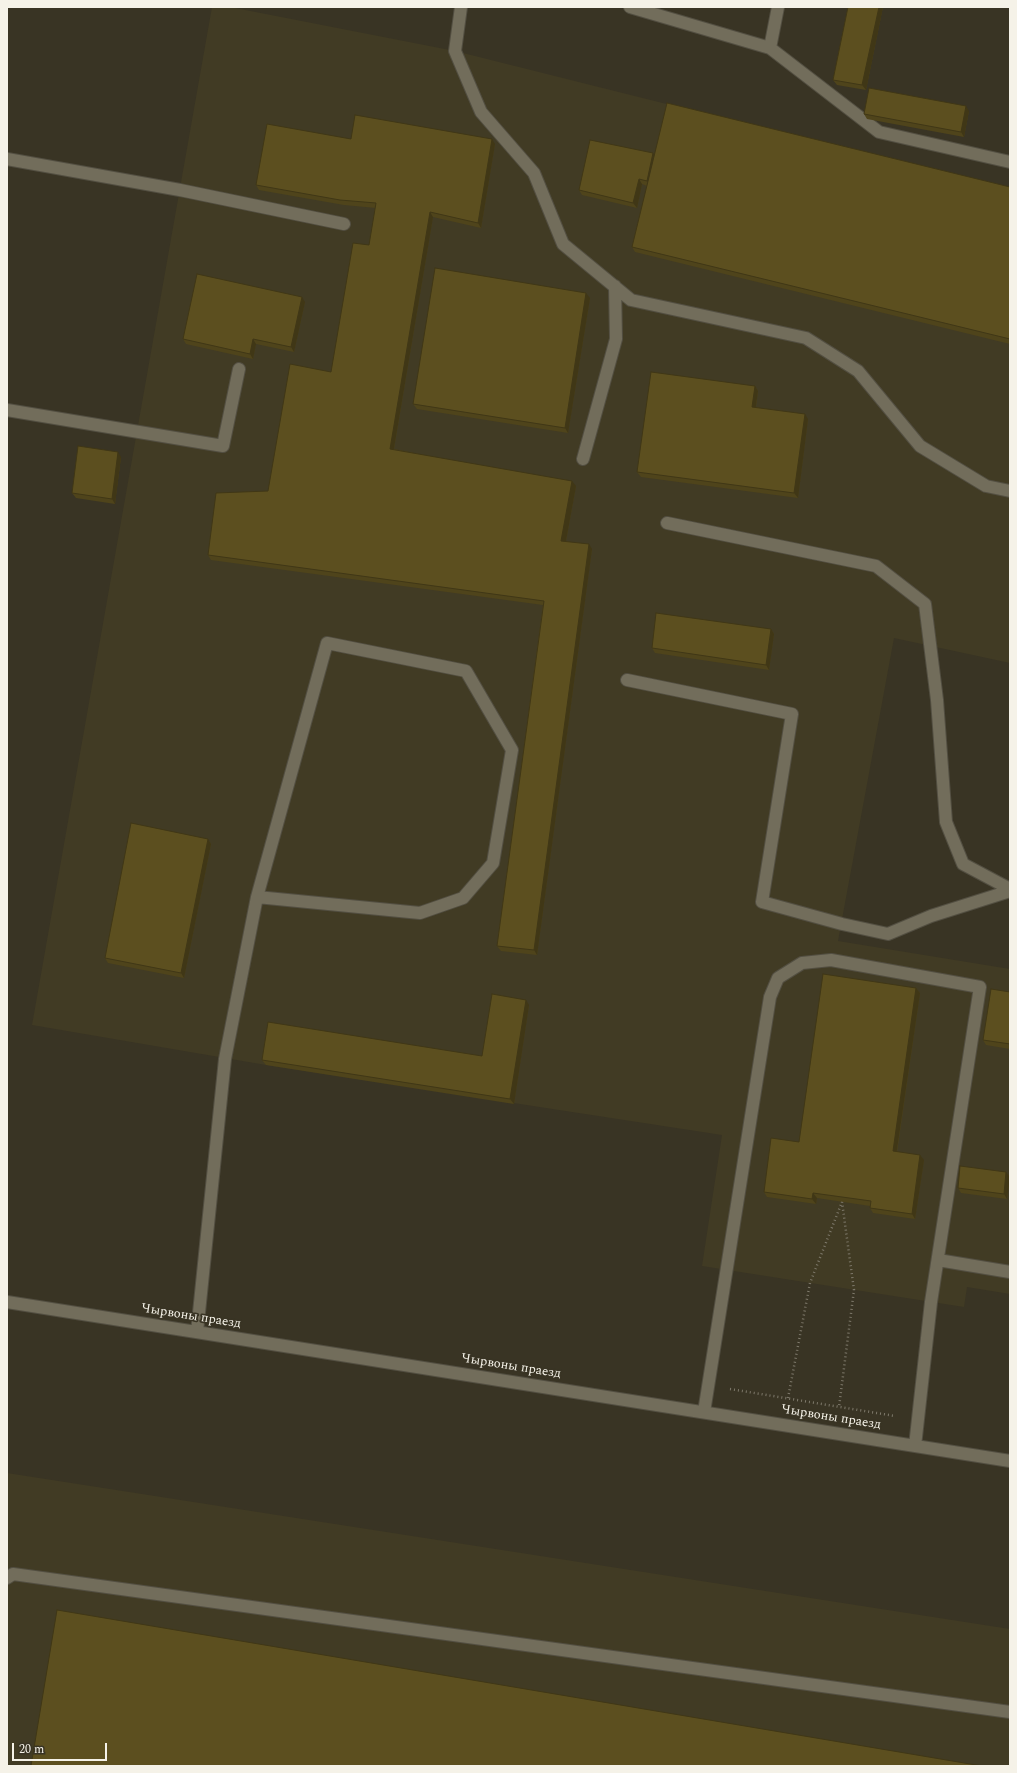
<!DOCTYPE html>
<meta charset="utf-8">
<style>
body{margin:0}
#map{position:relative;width:1017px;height:1773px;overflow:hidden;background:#393424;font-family:Spectral,serif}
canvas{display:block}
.frame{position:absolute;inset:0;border:8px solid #f5f2e8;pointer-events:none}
.scale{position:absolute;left:12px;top:1743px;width:95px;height:18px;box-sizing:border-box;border:2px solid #f5f2e8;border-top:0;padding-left:5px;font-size:12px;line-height:14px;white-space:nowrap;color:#f5f2e8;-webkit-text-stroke:3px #393424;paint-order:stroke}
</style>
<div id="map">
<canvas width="1017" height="1773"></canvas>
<div class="frame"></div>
<div class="scale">20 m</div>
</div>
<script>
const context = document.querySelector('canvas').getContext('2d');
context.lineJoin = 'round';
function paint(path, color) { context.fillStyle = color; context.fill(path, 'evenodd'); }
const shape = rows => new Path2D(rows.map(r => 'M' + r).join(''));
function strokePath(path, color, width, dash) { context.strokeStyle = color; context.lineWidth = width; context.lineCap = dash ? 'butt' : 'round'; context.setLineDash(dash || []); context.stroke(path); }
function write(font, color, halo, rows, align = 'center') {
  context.font = font + ' Spectral,serif'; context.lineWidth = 3.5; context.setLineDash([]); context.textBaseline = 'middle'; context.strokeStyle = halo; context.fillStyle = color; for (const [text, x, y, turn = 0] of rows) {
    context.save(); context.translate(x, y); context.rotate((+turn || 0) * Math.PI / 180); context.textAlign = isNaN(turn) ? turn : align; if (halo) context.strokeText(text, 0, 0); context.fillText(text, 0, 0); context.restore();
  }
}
paint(shape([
 [212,7,230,7,455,51,1010,190,1010,663,894,638,838,941,1010,969,1010,1294,967,1287,964,1307,702,1266,722,1135,266,1065,32,1025],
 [7,1473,1010,1629,1010,1766,7,1766]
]), '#413b24');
const minor = shape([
 [461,7,455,51,481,112,534,173,563,244,631,300,806,338,858,371,920,446,986,486,1010,491],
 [630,7,770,48,879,132,1010,162],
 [770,48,778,7],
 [7,159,180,190,344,224],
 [7,410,223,446,239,369],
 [583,459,616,339,615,286],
 [667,523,876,566,925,604,937,700,946,822,963,864,1010,889],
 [627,680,792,714,762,902,842,924,888,934,931,916,1010,891],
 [938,1260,1010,1272],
 [7,1302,1010,1461],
 [197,1332,225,1059,257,897,327,643,466,671,512,750,493,863,463,898,420,913,257,897],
 [704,1412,770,997,778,978,802,963,831,960,980,987,931,1302,915,1446],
 [7,1578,13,1574,1010,1712]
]);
strokePath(minor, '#534f42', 14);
strokePath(shape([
 [730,1389,895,1416],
 [788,1398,810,1283,842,1202,854,1290,839,1407]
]), '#7e796b', 2.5, [1, 3]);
strokePath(minor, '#726d5b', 12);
paint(shape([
 [848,7,883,7,866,90,837,85,833,80],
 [969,111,964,137,867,119,864,114],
 [351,139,495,144,481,228,433,217,394,449,576,486,566,541,592,549,537,955,501,951,497,946,543,605,211,560,208,555,268,491,331,372,369,245,376,208,344,205,259,190,256,185],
 [655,155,1010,187,1010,344,635,252,632,247,647,186,642,184,637,208,582,195,579,190],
 [590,298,568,433,417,409,413,404],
 [305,302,294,352,256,344,253,359,186,344,183,339],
 [755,386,758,391,756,407,808,419,798,498,641,477,637,472],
 [121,457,115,504,76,498,72,493],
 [771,629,774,634,769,670,655,653,652,648],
 [208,839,211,844,184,978,108,963,105,958],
 [916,988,920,993,897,1152,924,1160,915,1219,873,1213,870,1208,870,1206,817,1198,816,1204,767,1197,764,1192],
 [1010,992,1010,1049,986,1045,983,1040],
 [529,1005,514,1104,266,1065,262,1060,482,1056],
 [1006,1172,1010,1177,1007,1199,961,1193,958,1188]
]), '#4f441b');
paint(shape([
 [879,7,883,7,866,90,862,85],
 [966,106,969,111,964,137,961,132],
 [492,139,495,144,481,228,478,223],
 [653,153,656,158,650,186,647,181],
 [639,179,642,184,637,208,633,203],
 [430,212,433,217,393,454,390,449],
 [586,293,590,298,568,433,565,428],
 [302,297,305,302,294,352,291,347],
 [253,339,256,344,253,359,250,354],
 [755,386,758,391,755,412,752,407],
 [805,414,808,419,798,498,794,493],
 [118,452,121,457,115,504,112,499],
 [572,481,576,486,565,546,561,541],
 [589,544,592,549,537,955,534,950],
 [771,629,774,634,769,670,766,665],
 [208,839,211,844,184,978,181,973],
 [916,988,920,993,896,1156,893,1151],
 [526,1000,529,1005,514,1104,510,1099],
 [920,1155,924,1160,915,1219,912,1214],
 [1006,1172,1010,1177,1007,1199,1004,1194],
 [813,1193,817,1198,816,1204,812,1199]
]), '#403716');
const building = shape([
 [848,7,879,7,862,85,833,80,848,7],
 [869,88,966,106,961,132,864,114,869,88],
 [667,103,1010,187,1010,339,632,247,667,103],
 [355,115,492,139,478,223,430,212,390,449,572,481,561,541,589,544,534,950,497,946,544,601,208,555,216,493,268,491,290,364,331,372,353,243,369,245,376,203,340,200,256,185,267,124,351,139,355,115],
 [590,140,653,153,647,181,639,179,633,203,579,190,590,140],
 [435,268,586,293,565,428,413,404,435,268],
 [197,274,302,297,291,347,253,339,250,354,183,339,197,274],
 [651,372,755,386,752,407,805,414,794,493,637,472,651,372],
 [78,446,118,452,112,499,72,493,78,446],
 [656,613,771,629,766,665,652,648,656,613],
 [131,823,208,839,181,973,105,958,131,823],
 [823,974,916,988,893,1151,920,1155,912,1214,870,1208,871,1201,813,1193,812,1199,764,1192,771,1138,799,1142,823,974],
 [991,989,1010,992,1010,1044,983,1040,991,989],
 [492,994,526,1000,510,1099,262,1060,268,1022,482,1056,492,994],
 [960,1166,1006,1172,1004,1194,958,1188,960,1166],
 [57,1610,982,1766,31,1766,57,1610]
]);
paint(building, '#5c4f1f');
strokePath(building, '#403716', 1);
write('13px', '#f5f2e8', '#393424', [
 ["Чырвоны праезд",191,1317,9],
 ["Чырвоны праезд",511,1367,9],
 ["Чырвоны праезд",831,1418,9]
]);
</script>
